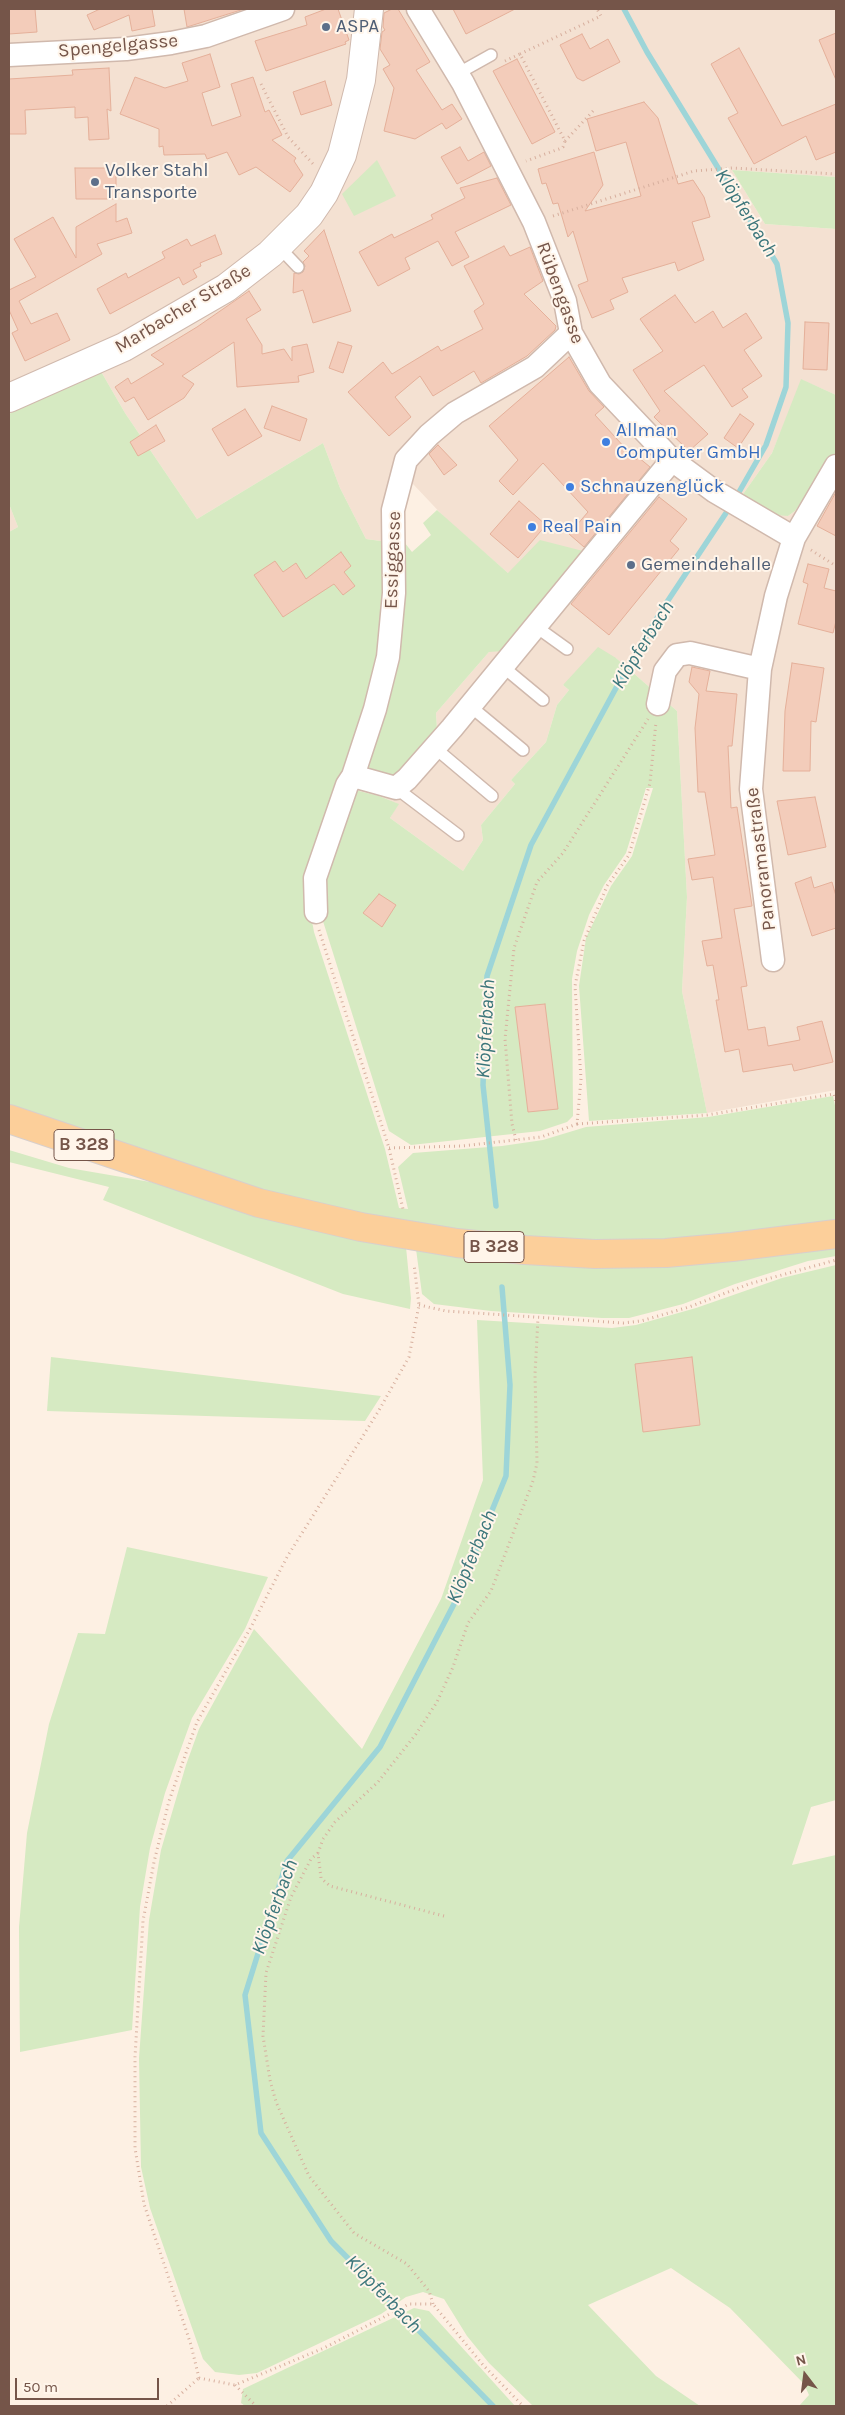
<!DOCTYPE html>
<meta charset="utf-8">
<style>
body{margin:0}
#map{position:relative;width:845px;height:2415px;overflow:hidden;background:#fdf0e3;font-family:Karla,sans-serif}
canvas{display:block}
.frame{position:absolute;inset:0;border:10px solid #755549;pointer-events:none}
.north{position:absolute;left:780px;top:2350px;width:50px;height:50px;-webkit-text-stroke:4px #fff5ea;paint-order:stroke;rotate:345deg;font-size:14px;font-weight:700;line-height:20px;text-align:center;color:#755549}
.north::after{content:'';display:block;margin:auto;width:18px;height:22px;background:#755549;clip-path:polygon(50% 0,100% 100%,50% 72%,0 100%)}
.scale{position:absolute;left:15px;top:2378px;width:144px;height:22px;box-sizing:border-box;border:2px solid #755549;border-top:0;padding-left:6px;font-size:15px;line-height:18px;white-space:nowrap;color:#755549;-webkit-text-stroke:4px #fff5ea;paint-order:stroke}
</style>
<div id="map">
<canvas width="845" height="2415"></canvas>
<div class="frame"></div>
<div class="north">N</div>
<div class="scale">50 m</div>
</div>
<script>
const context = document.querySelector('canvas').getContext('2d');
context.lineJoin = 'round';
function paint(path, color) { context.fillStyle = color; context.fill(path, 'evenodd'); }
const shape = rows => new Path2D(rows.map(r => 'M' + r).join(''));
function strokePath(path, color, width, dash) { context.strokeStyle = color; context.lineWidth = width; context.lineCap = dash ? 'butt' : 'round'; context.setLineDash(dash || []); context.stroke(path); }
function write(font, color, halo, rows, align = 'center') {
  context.font = font + ' Karla,sans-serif'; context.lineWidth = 4; context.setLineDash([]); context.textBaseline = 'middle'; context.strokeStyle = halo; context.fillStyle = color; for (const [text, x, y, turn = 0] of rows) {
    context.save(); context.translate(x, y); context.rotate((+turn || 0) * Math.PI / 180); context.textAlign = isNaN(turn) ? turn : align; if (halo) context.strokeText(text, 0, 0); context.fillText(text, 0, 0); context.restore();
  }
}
paint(shape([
 [9,9,836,9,836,177,732,170,765,224,836,229,836,395,802,380,772,453,741,497,788,516,795,511,836,452,836,1090,707,1113,682,991,687,897,677,711,616,658,563,685,569,690,557,705,546,742,511,780,515,784,481,825,483,840,463,871,390,818,398,804,379,796,355,790,363,758,437,730,436,713,489,652,508,573,447,520,397,467,388,542,366,539,340,488,323,443,197,519,125,413,99,368,9,414],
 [9,504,18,527,9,532]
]), '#f4e1d2');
paint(shape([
 [377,160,396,196,354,216,342,194],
 [732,170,836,177,836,229,765,224],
 [99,368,125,413,197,519,323,443,340,488,366,539,388,542,381,649,310,910,314,932,385,1149,399,1208,408,1209,398,1167,413,1153,502,1146,543,1140,586,1127,708,1117,833,1096,836,1110,836,1222,674,1241,542,1241,389,1222,208,1176,9,1105,9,532,18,527,9,504,9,414],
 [801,379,836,395,836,452,795,511,788,516,775,515,741,497,772,453],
 [437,510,508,573,540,540,587,552,503,651,489,652,436,713,437,730,402,772,393,777,374,773,367,768,401,538,412,552,431,535,423,523],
 [598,647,616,658,677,711,687,897,682,991,707,1113,589,1121,579,986,586,938,611,886,632,856,653,788,646,788,626,853,604,885,589,915,577,951,572,979,573,1116,567,1122,540,1131,411,1145,389,1131,322,918,320,878,355,790,379,796,399,804,390,818,463,871,483,840,481,825,515,784,511,780,546,742,557,705,569,690,563,685],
 [9,1150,69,1168,162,1184,406,1247,411,1298,410,1309,343,1294,103,1200,109,1187,9,1162],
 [836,1247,836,1256,808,1261,735,1284,683,1304,629,1318,602,1318,491,1311,434,1304,422,1294,416,1249],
 [836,1265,836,1800,811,1807,792,1865,836,1855,836,2406,799,2406,809,2395,804,2384,730,2308,671,2268,588,2305,656,2376,700,2406,533,2406,489,2363,467,2336,444,2299,423,2292,406,2297,381,2314,257,2373,239,2375,215,2372,203,2359,150,2208,141,2167,139,2058,149,1920,161,1850,186,1765,199,1729,254,1629,362,1749,441,1599,483,1480,477,1320,612,1328,636,1325,696,1308,782,1278],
 [51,1357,381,1396,365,1421,47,1411],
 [127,1547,268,1577,245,1629,192,1718,165,1793,150,1848,140,1907,132,2030,20,2052,19,1927,27,1833,49,1724,78,1633,105,1634],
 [414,2308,429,2311,515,2406,245,2406,241,2403,243,2389]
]), '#d6eac2');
strokePath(shape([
 [624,9,647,52,777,264,788,323,786,387,766,445,735,499],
 [496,1206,483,1085,487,976,531,845,616,688,663,608,730,507],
 [493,2406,331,2241,261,2133,245,1995,287,1861,380,1747,454,1604,506,1476,510,1385,502,1287]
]), '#9dd5d8', 5.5);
const building = shape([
 [9,9,35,9,37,32,9,34,9,9],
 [100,9,152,9,155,26,132,31,129,15,94,30,87,15,100,9],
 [184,9,244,9,187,27,184,9],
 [326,9,338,9,349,40,345,42,346,44,266,71,255,41,307,25,305,17,326,9],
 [392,9,398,9,430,62,416,70,442,110,452,104,462,119,446,129,442,123,415,139,384,131,394,88,383,69,390,65,380,49,382,32,385,30,383,27,384,13,392,9],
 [453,9,515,9,466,34,453,9],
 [836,33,836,80,819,40,836,33],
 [582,34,590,49,608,39,620,62,583,81,577,78,560,45,582,34],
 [739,48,782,126,836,104,836,152,816,160,806,136,754,164,728,118,738,113,711,64,739,48],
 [210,54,220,87,202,93,212,126,241,116,231,84,253,77,265,112,269,110,282,135,272,140,296,158,294,161,303,175,290,192,256,167,239,175,227,152,207,159,205,154,164,155,163,146,159,147,159,129,120,114,135,77,165,88,188,81,182,63,210,54],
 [517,59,555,132,532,144,493,71,517,59],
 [109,68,111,111,107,109,109,139,89,140,88,117,75,118,75,107,25,110,26,134,9,134,9,79,73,75,72,70,109,68],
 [325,81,332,105,301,115,293,92,325,81],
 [644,102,658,118,678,184,693,180,704,197,710,217,692,222,704,260,678,271,675,262,622,278,628,292,610,300,614,309,592,318,578,285,588,281,573,231,568,237,558,203,553,204,546,183,542,184,538,169,594,152,603,185,585,211,641,196,626,142,596,151,587,119,644,102],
 [460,147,468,161,484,152,491,166,457,184,441,157,460,147],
 [75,168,116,168,116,199,76,199,75,168],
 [497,178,511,205,455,232,469,257,452,266,438,241,405,258,410,269,378,286,359,252,392,234,394,238,433,219,431,215,465,198,460,188,497,178],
 [116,204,116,222,127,218,132,233,97,244,102,254,19,301,31,324,57,313,70,340,25,361,12,333,18,330,9,310,9,290,36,277,14,239,53,217,76,258,76,227,116,204],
 [324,230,351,311,313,323,303,290,293,293,294,273,299,274,303,272,305,266,303,262,309,256,304,251,324,230],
 [215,235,222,254,200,263,201,266,193,270,197,277,183,285,179,277,110,314,97,289,126,273,128,278,165,258,162,252,187,239,191,246,215,235],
 [504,246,510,256,530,247,543,281,524,294,556,326,555,330,527,356,481,383,474,371,433,396,420,376,395,397,411,417,389,436,348,392,383,362,392,374,438,346,441,351,483,329,474,311,484,304,464,266,504,246],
 [249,291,261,310,246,319,262,345,262,354,284,349,292,361,292,347,307,344,314,372,298,376,299,382,237,387,234,342,182,376,194,384,184,398,148,420,134,397,125,402,115,387,128,378,131,384,164,364,151,355,197,327,249,291],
 [675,295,695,323,713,311,723,328,746,313,762,338,744,350,762,376,742,389,748,397,732,407,704,365,664,391,708,434,689,451,654,417,660,411,633,370,663,351,640,319,675,295],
 [805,322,829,323,827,370,803,369,805,322],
 [338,342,352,346,343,373,329,368,338,342],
 [569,357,589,391,604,407,595,415,636,460,638,457,650,467,584,547,569,534,588,512,543,463,513,495,499,481,518,460,489,426,569,357],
 [272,406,307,419,300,441,264,428,272,406],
 [245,409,262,436,228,456,212,429,245,409],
 [740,414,754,424,738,448,724,438,740,414],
 [156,425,165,441,138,456,130,442,156,425],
 [438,445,457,465,444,475,429,454,438,445],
 [836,492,836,536,817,526,836,492],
 [659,497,687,519,670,541,679,549,609,635,571,604,659,497],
 [519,501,546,525,518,558,490,534,519,501],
 [341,552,351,566,344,572,355,586,343,595,334,584,283,617,254,575,275,561,283,572,296,563,306,579,341,552],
 [808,564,829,569,824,588,836,591,836,621,833,633,798,624,808,584,803,582,808,564],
 [792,663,824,668,816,722,811,721,810,771,783,771,785,711,792,663],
 [692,667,710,671,706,691,737,694,732,746,728,746,731,808,737,807,752,906,734,909,747,986,741,987,748,1030,765,1027,768,1046,800,1040,797,1027,822,1021,833,1062,794,1071,792,1064,743,1072,739,1049,725,1052,716,1000,719,1000,713,965,707,966,702,941,722,938,713,877,692,880,688,859,715,855,705,792,698,792,695,728,699,694,689,682,692,667],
 [815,797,826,847,788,855,777,801,815,797],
 [811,877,814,888,832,882,836,896,836,928,812,936,795,883,811,877],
 [379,894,396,905,382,927,363,913,379,894],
 [545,1004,558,1109,528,1112,515,1007,545,1004],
 [692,1357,700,1425,643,1432,635,1364,692,1357]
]);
paint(building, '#f3ccba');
strokePath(building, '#e5b09a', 1);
const service = shape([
 [457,74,491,55],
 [278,246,298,267],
 [535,626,567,649],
 [502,666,543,700],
 [470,706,523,750],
 [435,748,492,796],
 [396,788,458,835]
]);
const minor = shape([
 [418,9,463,83,534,222,565,301,571,333,600,384,672,460,714,491,794,538],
 [9,55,126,49,171,43,206,36,283,9],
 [658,704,665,671,677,655,690,653,760,669],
 [353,776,375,709,388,657,394,593,393,510,406,460,429,435,455,413,535,367,571,333],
 [316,912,315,878,347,785,353,776,396,788,407,779,452,728,672,460],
 [773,960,751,789,760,669,776,596,794,538,836,466]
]);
const tertiary = shape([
 [9,398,124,347,226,288,270,254,309,215,324,193,342,155,361,80,369,9]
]);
const primary = shape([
 [9,1119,259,1203,361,1227,457,1243,525,1250,595,1254,666,1253,732,1247,836,1234]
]);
strokePath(service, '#d0b9ad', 14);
strokePath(minor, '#d0b9ad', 25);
strokePath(tertiary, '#d0b9ad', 30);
strokePath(primary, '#d8cfcc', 30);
strokePath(shape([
 [520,54,601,16,597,9],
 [505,61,520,54,565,141,563,147,559,149,526,161],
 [261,84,288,137,314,165],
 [565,141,595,109],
 [553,216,694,171,732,168,836,174],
 [811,550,836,566],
 [319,930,389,1148,403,1209],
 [577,1124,707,1115,834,1094,836,1103],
 [516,1140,512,1124,505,1039,514,948,537,882,563,853,648,719],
 [389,1148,462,1146,541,1137,577,1124,581,1079,575,986,584,941,607,886,629,855,650,783,656,722],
 [419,1305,446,1311,623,1323,641,1321,689,1307,749,1284,836,1260],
 [318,1853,311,1859,291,1897,266,1973,263,2036,270,2080,276,2102,309,2176,354,2233,407,2264,429,2291,433,2304],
 [444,1916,330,1886,321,1878,318,1853,323,1839,335,1822,378,1782,416,1734,437,1702,453,1667,468,1623,491,1591,533,1481,537,1463,535,1374,538,1318],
 [199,2378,191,2345,144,2204,135,2148,135,2057,143,1921,154,1862,169,1801,197,1722,251,1627,287,1557,378,1412,409,1357,419,1305,414,1264],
 [199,2378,235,2385,324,2348,409,2304,433,2304,483,2365,523,2406],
 [235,2385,256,2406],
 [167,2406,199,2378]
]), '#d7af9e', 3, [1, 4]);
strokePath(service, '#fff', 11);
strokePath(minor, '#fff', 22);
strokePath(tertiary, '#fff', 28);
strokePath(primary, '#fccf9a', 28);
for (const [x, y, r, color] of [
 [326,27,5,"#5c6f8a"],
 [95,182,5,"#5c6f8a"],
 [606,442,5,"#3f7fe0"],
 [570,487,5,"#3f7fe0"],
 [532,527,5,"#3f7fe0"],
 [631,565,5,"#5c6f8a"]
]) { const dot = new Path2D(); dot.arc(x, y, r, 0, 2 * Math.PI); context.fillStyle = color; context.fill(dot); strokePath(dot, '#fff5ea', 2); }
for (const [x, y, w] of [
 [84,1145,60],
 [494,1247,60]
]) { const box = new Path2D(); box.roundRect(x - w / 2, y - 15.5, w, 31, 4); context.fillStyle = '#fff5ea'; context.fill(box); strokePath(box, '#755549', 1); }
write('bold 18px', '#755549', null, [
 ["B 328",84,1145],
 ["B 328",494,1247]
]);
write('19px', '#4e5e75', '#fff5ea', [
 ["ASPA",336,27],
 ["Volker Stahl",105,171],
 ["Transporte",105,193],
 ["Gemeindehalle",641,565]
], 'left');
write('19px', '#755549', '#fff5ea', [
 ["Spengelgasse",118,46,-5],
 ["Rübengasse",560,293,70],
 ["Marbacher Straße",183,309,-31],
 ["Essiggasse",393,560,-88],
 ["Panoramastraße",761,859,-97]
]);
write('19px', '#366cbe', '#fff5ea', [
 ["Allman",616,431],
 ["Computer GmbH",616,453],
 ["Schnauzenglück",580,487],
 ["Real Pain",542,527]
], 'left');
write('italic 20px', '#3c767b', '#fff5ea', [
 ["Klöpferbach",746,213,58],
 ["Klöpferbach",643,645,-58],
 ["Klöpferbach",486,1029,-87],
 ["Klöpferbach",472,1557,-67],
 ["Klöpferbach",275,1907,-70],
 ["Klöpferbach",383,2294,46]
]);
</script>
